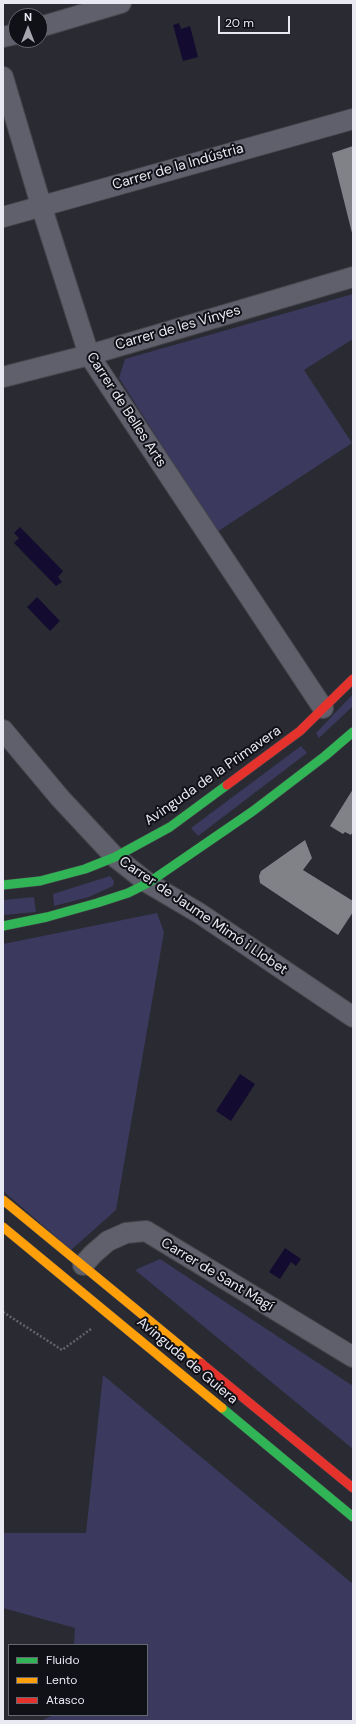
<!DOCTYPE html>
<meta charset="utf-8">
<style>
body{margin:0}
#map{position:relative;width:356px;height:1724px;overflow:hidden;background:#2a2a32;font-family:"DM Sans",sans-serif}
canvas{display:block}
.frame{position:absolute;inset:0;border:4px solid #e9e9f4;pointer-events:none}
.legend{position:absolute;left:8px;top:1644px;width:140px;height:72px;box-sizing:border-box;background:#101017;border:1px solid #67676f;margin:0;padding:5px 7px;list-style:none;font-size:12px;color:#e9e9f4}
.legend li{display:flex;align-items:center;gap:8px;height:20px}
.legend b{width:20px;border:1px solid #67676f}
.north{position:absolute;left:8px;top:8px;width:40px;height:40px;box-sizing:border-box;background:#101017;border:1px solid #67676f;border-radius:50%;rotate:0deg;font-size:11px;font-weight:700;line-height:16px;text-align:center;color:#e9e9f4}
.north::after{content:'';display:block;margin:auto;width:14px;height:18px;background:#a6a6b0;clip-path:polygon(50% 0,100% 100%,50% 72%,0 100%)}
.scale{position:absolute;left:218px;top:16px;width:72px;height:18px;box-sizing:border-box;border:2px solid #e9e9f4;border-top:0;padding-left:5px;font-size:12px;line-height:14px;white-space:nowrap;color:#e9e9f4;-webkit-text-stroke:3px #101017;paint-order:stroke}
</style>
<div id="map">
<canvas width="356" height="1724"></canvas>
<div class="frame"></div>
<ul class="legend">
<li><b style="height:5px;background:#30b455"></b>Fluido</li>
<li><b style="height:5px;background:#ff9f0a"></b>Lento</li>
<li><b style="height:5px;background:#e5322d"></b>Atasco</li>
</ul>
<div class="north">N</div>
<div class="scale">20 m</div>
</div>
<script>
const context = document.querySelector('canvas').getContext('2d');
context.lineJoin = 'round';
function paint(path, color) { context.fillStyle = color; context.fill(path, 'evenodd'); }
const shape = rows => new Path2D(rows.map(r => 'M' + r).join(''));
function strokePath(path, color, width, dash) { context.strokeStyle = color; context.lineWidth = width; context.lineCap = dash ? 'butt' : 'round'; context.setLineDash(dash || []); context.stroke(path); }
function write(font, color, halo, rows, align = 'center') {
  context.font = font + ' "DM Sans",sans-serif'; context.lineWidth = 4; context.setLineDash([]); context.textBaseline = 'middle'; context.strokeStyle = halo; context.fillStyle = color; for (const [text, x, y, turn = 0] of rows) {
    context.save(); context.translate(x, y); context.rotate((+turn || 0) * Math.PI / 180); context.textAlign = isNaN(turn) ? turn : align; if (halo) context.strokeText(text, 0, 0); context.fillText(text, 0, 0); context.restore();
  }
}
paint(shape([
 [353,294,353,339,304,370,352,443,217,532,119,378,125,359],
 [353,694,353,706,319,738,316,733],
 [301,746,307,753,198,836,191,828],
 [110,876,114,881,113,886,89,897,54,906,53,894],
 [34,897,36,912,3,915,3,900],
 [157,913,164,932,116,1210,71,1250,3,1191,3,944],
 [160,1259,353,1386,353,1449,135,1270],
 [103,1375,353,1584,353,1721,41,1721,53,1715,147,1715,147,1645,74,1645,75,1628,3,1608,3,1533,86,1533]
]), '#3b395d');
paint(shape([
 [179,23,181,29,190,26,198,57,183,61,173,25],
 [20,527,63,571,58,577,62,582,56,586,14,543,19,538,14,533],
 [37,597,60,621,50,631,27,607],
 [240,1074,255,1084,231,1121,216,1111],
 [285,1248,301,1259,296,1266,291,1262,280,1279,269,1272]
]), '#130b30');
paint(shape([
 [353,146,353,233,352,233,332,153],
 [353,789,353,831,351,835,345,832,343,834,330,826],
 [305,840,312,858,303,870,353,901,353,912,338,935,260,883,259,876,261,871]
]), '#818188');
const street = shape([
 [40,27,121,3],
 [3,37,16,34],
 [3,77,41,205,89,355,323,708],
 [3,217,353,119],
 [3,377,89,355,353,277],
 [3,730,60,798,115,857,148,883,199,913,353,1017],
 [83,1265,93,1254,108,1241,126,1233,146,1231,353,1357]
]);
const fast = shape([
 [3,885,40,881,85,869,115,857,170,827,227,785],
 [3,926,47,917,97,903,128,893,148,883,253,811,325,756,353,732],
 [222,1408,353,1517]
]);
const slow = shape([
 [3,1200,201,1363],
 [3,1227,222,1408]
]);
const jam = shape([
 [227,785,300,731,353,679],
 [201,1363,353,1488]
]);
strokePath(street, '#46464c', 22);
strokePath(fast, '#46464c', 10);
strokePath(slow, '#46464c', 10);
strokePath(jam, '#46464c', 10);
strokePath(shape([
 [3,1312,62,1350,91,1329]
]), '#63636d', 2.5, [2, 2]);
strokePath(street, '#605f6c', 20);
strokePath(fast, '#30b455', 9);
strokePath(slow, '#ff9f0a', 9);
strokePath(jam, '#e5322d', 9);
write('14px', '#e9e9f4', '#101017', [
 ["Carrer de la Indústria",178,167,-16],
 ["Carrer de les Vinyes",178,328,-16],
 ["Carrer de Belles Arts",126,410,57],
 ["Avinguda de la Primavera",213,776,-35],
 ["Carrer de Jaume Mimó i Llobet",203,916,34],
 ["Carrer de Sant Magí",217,1275,31],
 ["Avinguda de Guiera",187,1361,40]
]);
</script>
